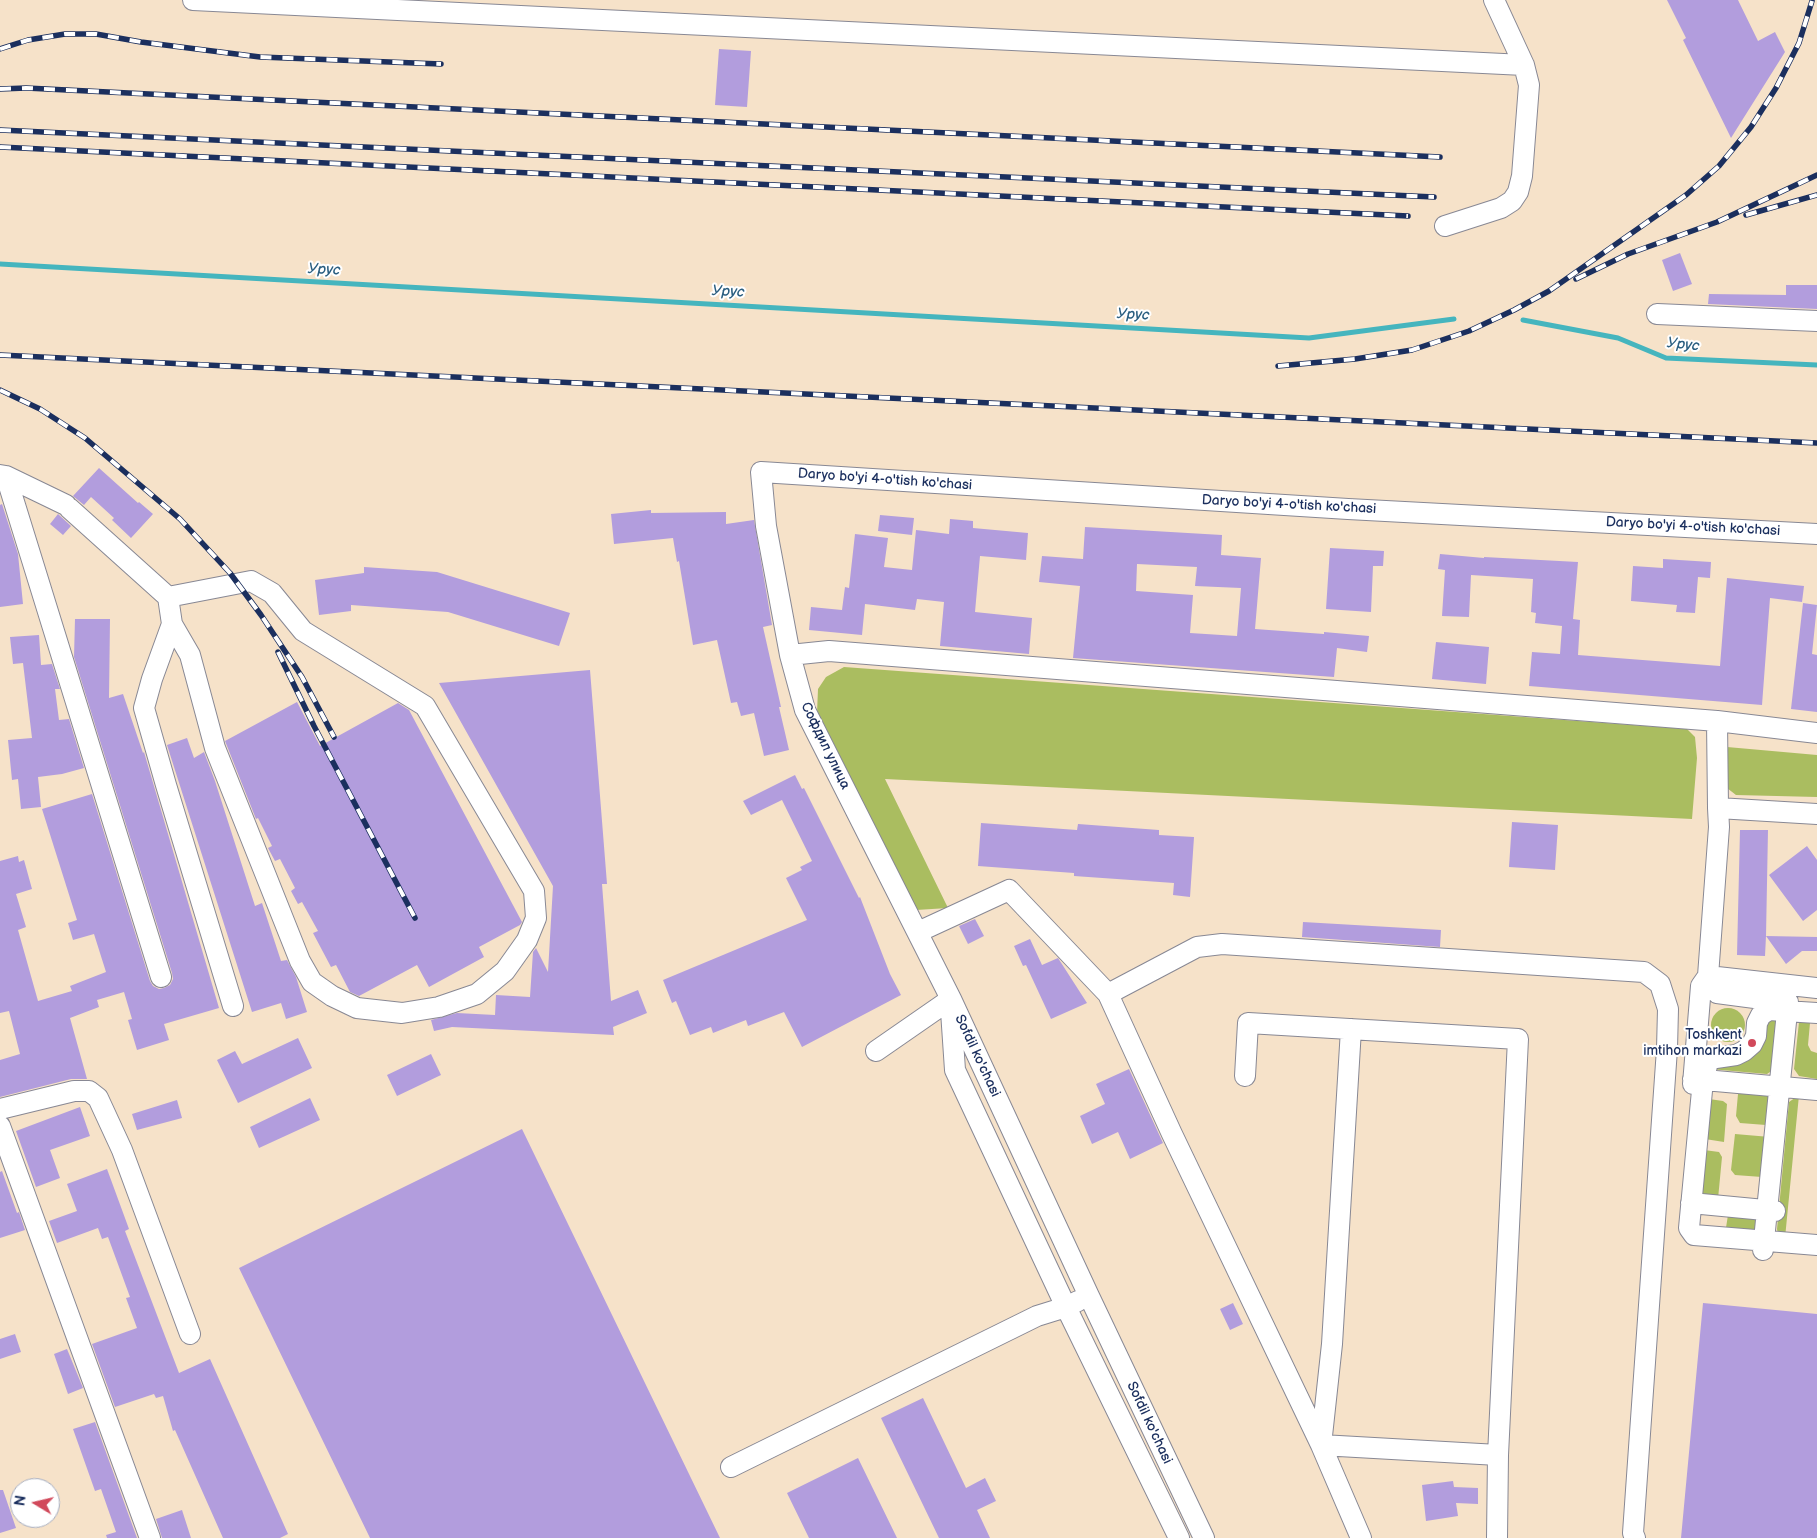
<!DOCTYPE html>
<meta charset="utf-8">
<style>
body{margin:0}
#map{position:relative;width:1817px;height:1538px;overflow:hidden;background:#f6e2c9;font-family:"Balsamiq Sans",sans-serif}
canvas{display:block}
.north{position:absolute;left:10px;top:1478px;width:50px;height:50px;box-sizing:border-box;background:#fff;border:1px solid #a4acbf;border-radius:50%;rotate:279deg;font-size:14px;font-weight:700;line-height:20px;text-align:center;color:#1b2f5e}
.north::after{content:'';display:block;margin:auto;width:18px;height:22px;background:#d1495b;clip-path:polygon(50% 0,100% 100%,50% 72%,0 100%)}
</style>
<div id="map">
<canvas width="1817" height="1538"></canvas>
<div class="north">N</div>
</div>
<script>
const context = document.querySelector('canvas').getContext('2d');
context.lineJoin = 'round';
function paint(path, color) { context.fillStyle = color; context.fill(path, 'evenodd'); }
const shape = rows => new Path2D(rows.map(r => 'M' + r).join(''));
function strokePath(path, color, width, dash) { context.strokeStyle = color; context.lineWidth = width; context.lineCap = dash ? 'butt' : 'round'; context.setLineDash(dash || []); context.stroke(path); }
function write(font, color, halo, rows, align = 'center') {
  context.font = font + ' "Balsamiq Sans",sans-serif'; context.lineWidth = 4; context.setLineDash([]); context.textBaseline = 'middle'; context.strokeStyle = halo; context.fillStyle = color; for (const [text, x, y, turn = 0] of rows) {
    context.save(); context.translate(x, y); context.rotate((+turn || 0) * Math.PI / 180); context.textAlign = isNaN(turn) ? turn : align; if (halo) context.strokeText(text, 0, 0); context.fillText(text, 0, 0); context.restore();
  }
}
paint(shape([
 [844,667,1687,729,1695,737,1697,758,1692,819,885,779,948,908,916,910,817,713,818,689,826,677],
 [1727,747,1817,755,1817,797,1736,795,1727,788],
 '1711 1025a17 17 0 1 1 34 0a17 17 0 1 1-34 0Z',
 [1777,1014,1773,1070,1767,1074,1710,1069,1742,1061,1762,1020],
 [1802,1018,1808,1019,1810,1023,1808,1045,1811,1051,1817,1053,1817,1079,1799,1076,1794,1069,1799,1022],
 [1733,1091,1766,1091,1774,1098,1766,1125,1740,1123,1736,1116,1738,1094],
 [1799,1095,1785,1238,1779,1239,1777,1229,1789,1102],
 [1709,1099,1723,1101,1727,1104,1724,1142,1705,1139],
 [1735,1134,1770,1137,1762,1177,1735,1175,1731,1170],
 [1704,1150,1719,1152,1722,1157,1718,1199,1695,1196],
 [1728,1215,1762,1219,1760,1235,1725,1234]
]), '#aabd60');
strokePath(shape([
 [0,264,1309,338,1454,319],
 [1523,320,1618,338,1666,358,1817,365]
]), '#45b5be', 5);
paint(shape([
 [1667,0,1738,0,1758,41,1775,32,1785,52,1731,138,1683,40,1686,38],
 [719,49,751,51,747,107,715,105],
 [1680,253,1692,284,1673,291,1662,260],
 [1786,285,1817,285,1817,309,1708,304,1709,294,1786,295],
 [99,468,138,503,139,502,153,514,131,538,112,520,114,518,91,497,84,505,73,496],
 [2,504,18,554,23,604,0,607,0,505],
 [651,510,651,513,726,512,726,524,754,520,772,625,763,627,781,707,779,707,789,750,764,756,754,713,741,716,737,702,731,703,717,640,693,645,679,561,677,562,673,538,614,544,611,514],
 [58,514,71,526,63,535,50,524],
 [880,515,914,518,912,535,878,531],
 [950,519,973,521,973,528,1028,533,1026,560,980,556,975,612,1032,618,1029,654,940,646,944,602,917,599,915,610,865,604,862,635,809,630,811,607,842,610,845,587,849,588,855,534,888,538,884,567,912,570,916,530,949,534],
 [1085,527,1222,535,1221,555,1261,558,1255,629,1324,634,1324,632,1369,636,1367,652,1337,648,1334,677,1073,658,1080,586,1039,582,1042,556,1083,559],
 [1137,564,1197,567,1195,586,1241,588,1237,636,1190,633,1193,595,1136,591],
 [1330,548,1384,551,1383,566,1373,566,1371,612,1326,609],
 [1440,554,1484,558,1484,557,1578,562,1573,619,1580,620,1578,655,1720,666,1727,578,1804,586,1802,602,1770,598,1762,705,1529,686,1532,652,1560,654,1562,626,1535,623,1536,613,1531,612,1533,579,1471,575,1469,617,1442,616,1445,570,1438,569],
 [1663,559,1711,562,1710,578,1698,577,1695,613,1676,612,1677,605,1631,601,1633,566,1663,568],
 [364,567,437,572,570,613,559,646,448,612,351,605,351,611,319,615,315,580,364,573],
 [1803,603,1817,605,1812,654,1817,655,1817,712,1791,709],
 [75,619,110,619,109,698,123,694,143,753,144,752,219,1008,164,1024,169,1040,137,1050,128,1020,132,1019,124,992,97,1000,99,1007,70,1018,87,1079,71,1079,0,1097,0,1060,20,1054,9,1011,0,1013,0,861,18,856,19,862,24,860,32,889,16,894,26,927,18,930,38,1001,72,991,70,986,106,972,94,934,73,940,68,923,77,920,42,809,92,794,150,981,153,986,159,989,164,988,170,985,173,979,172,973,74,657],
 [39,635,41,665,52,664,60,689,55,689,59,720,69,719,84,768,62,774,38,777,41,807,21,809,18,779,12,780,8,740,32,738,23,663,13,664,10,637],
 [1436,642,1489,647,1486,684,1432,679],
 [590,670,607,884,602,884,611,1001,638,990,647,1013,613,1027,614,1035,452,1027,434,1031,431,1020,457,1013,495,1015,496,995,530,997,533,952,536,948,548,972,553,886,439,683],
 [297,702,320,746,398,703,409,710,522,922,520,925,479,947,484,957,429,987,417,965,359,996,350,992,336,965,331,967,313,933,318,931,302,902,298,904,291,891,295,888,280,859,275,861,268,848,272,846,258,818,256,819,225,741],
 [187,738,194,758,204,752,215,781,255,906,262,903,281,961,287,960,296,977,307,1012,286,1019,281,1003,252,1012,167,745],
 [795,775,802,789,804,788,859,898,860,897,890,974,901,995,802,1047,784,1012,748,1026,746,1020,713,1033,711,1027,690,1035,676,1001,672,1003,663,980,807,920,786,878,802,870,800,867,812,861,782,800,751,815,743,801],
 [1512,822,1558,825,1555,870,1509,867],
 [981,823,1077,830,1078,824,1159,830,1159,835,1194,837,1190,897,1173,895,1174,883,1074,876,1074,873,978,866],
 [1740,830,1768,830,1766,936,1817,937,1817,951,1802,951,1786,964,1766,936,1765,956,1737,955],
 [1807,846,1817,860,1817,910,1803,921,1769,875],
 [975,919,984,936,968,944,959,926],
 [1303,922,1441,930,1440,947,1302,937],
 [1030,939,1042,965,1058,958,1087,1003,1051,1019,1026,965,1023,966,1014,946],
 [298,1038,312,1068,238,1103,217,1060,235,1051,242,1064],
 [431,1054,441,1075,397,1096,387,1075],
 [1129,1069,1163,1143,1130,1159,1118,1132,1092,1144,1080,1116,1105,1104,1096,1084],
 [310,1098,320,1120,259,1148,250,1127],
 [177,1100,182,1118,137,1130,132,1114],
 [80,1107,90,1136,50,1150,60,1178,36,1187,16,1131],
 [522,1129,720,1538,370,1538,239,1268],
 [107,1169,129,1229,125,1231,179,1373,210,1359,288,1534,280,1538,223,1538,175,1430,173,1431,163,1396,156,1398,154,1394,115,1407,92,1344,137,1328,126,1298,130,1297,108,1237,102,1239,98,1228,57,1243,49,1221,77,1211,67,1184],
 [2,1171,17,1213,19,1212,25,1230,0,1238,0,1172],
 [1233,1303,1243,1324,1230,1330,1220,1309],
 [1703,1303,1817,1314,1817,1538,1681,1538],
 [15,1334,21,1352,0,1359,0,1339],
 [67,1349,83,1388,68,1394,54,1354],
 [923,1398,966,1488,985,1478,996,1501,977,1510,990,1538,939,1538,881,1418],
 [95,1422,133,1527,137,1538,107,1538,106,1535,116,1532,101,1489,95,1491,73,1429],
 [858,1458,897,1538,809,1538,787,1493],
 [1453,1481,1454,1487,1478,1488,1478,1504,1456,1503,1458,1516,1426,1521,1422,1485],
 [0,1490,3,1490,16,1528,0,1533],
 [182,1510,191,1538,162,1538,156,1519]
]), '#b29ddd');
const minor = shape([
 [193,0,1524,65],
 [1445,226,1501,208,1512,201,1518,192,1522,176,1529,85,1524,65,1494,0],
 [1657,314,1817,321],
 [0,475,6,476,66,505],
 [6,476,161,977],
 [69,508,168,597,172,624,152,679,144,708,166,785,233,1006],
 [168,597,251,581,272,593,303,631,425,706,534,891,536,918,527,940,505,971,477,994,439,1007,402,1013,357,1008,332,996,312,982,300,961,215,748,190,655,172,624],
 [790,655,829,651,1717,721,1817,733],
 [1717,721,1718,808,1817,814],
 [1718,808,1719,827,1708,976,1817,988],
 [918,932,1009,890,1108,994,1172,1134,1321,1445,1361,1538],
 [1719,978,1717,993,1785,1002],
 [1108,994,1197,947,1222,944,1644,972,1660,984,1668,1009,1667,1049,1633,1533,1635,1538],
 [951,1011,955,1070,1066,1307,1179,1538],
 [1817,1013,1769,1010,1761,1015,1757,1023,1756,1036,1752,1044,1744,1051,1736,1055,1709,1059,1703,1080,1689,1228,1694,1235,1817,1245],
 [1351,1029,1332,1344,1321,1445,1498,1455],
 [876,1051,951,999],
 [1245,1076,1248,1023,1518,1039,1498,1455,1497,1538],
 [1693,1079,1817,1090],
 [1693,1084,1701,986,1708,976],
 [0,1109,74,1091,89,1091,98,1098,122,1150,190,1334],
 [0,1126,150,1538],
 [1691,1203,1775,1211],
 [1763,1250,1788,1002],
 [731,1467,1037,1316,1066,1307,1078,1301],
 [1204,1538,1089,1296,951,999,805,710,790,655,766,526,761,472,1348,509,1817,534]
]);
strokePath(minor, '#888894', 22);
strokePath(minor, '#fff', 20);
const rail = shape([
 [0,49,28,40,65,34,96,34,141,42,260,57,441,64],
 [0,89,26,88,1440,157],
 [0,130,1434,197],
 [0,147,1408,216],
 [1746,215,1817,195],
 [1576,279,1628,254,1717,222,1817,175],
 [0,355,1817,443],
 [1278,366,1355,359,1412,350,1469,331,1514,310,1549,291,1686,195,1719,166,1751,127,1776,88,1799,43,1812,1],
 [0,390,40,409,85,438,180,519,230,573,261,615,302,677,334,737],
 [278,652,314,726,415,918]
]);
strokePath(rail, '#1b2f5e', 5.5);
strokePath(rail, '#fff', 4, [11]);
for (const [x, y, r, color] of [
 [1752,1043,5,"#d1495b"]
]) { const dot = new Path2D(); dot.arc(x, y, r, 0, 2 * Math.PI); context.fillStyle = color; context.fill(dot); strokePath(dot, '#fff', 2); }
write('14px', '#1b2f5e', '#fff', [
 ["Daryo bo'yi 4-o'tish ko'chasi",885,480,4],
 ["Daryo bo'yi 4-o'tish ko'chasi",1289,505,3],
 ["Daryo bo'yi 4-o'tish ko'chasi",1693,527,3],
 ["Софдил улица",825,746,64],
 ["Sofdil ko'chasi",977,1056,65],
 ["Sofdil ko'chasi",1149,1423,65]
]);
write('14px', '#1b2f5e', '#fff', [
 ["Toshkent",1742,1035],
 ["imtihon markazi",1742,1051]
], 'right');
write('italic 15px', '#2a5e80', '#fff', [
 ["Урус",324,270,3],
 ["Урус",728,292,3],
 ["Урус",1133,315,3],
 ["Урус",1683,345,6]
]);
</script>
